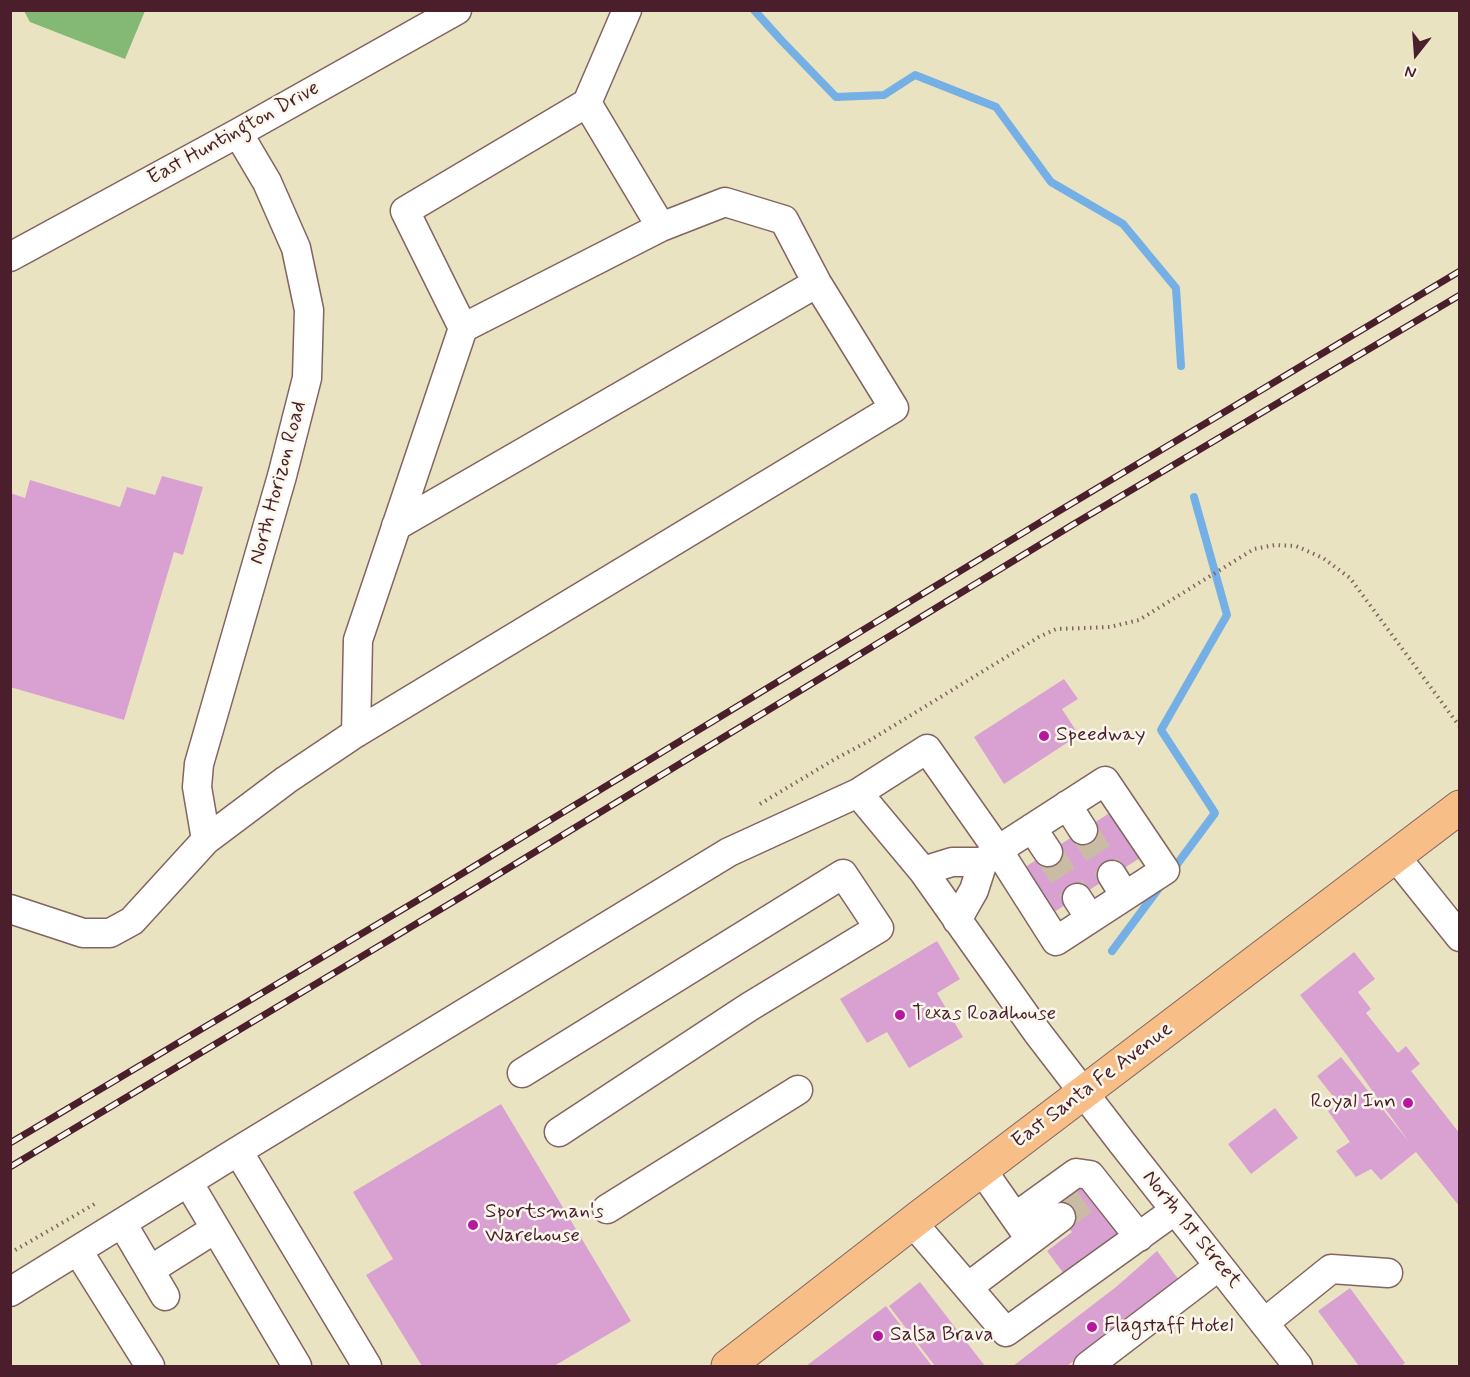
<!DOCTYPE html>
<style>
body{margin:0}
#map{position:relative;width:1470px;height:1377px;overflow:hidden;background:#eae3c2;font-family:Mynerve,sans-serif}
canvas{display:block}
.frame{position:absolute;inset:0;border:12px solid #4a1f2b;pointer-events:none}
.north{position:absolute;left:1386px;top:24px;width:60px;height:60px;-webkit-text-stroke:4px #fbf7ec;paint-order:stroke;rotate:197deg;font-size:16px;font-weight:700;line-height:24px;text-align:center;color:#4a1f2b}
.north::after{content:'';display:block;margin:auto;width:21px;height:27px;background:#4a1f2b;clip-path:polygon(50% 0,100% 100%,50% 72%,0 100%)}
</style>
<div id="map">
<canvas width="1470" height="1377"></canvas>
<div class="frame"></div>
<div class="north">N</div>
</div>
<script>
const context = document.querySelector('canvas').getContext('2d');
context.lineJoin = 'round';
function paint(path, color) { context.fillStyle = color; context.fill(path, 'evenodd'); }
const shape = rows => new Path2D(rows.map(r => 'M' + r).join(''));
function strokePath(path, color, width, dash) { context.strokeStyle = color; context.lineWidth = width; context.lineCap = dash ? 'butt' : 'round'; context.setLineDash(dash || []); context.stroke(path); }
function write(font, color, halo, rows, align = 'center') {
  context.font = font + ' Mynerve,sans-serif'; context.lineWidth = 5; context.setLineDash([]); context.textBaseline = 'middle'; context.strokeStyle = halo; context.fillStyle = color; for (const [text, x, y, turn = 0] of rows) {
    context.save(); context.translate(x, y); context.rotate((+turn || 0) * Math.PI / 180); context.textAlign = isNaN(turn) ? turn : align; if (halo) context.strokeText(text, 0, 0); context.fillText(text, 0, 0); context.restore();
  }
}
paint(shape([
 [24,11,145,11,125,59,30,22]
]), '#83b975');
strokePath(shape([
 [754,10,781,40,836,97,884,95,915,75,996,107,1051,182,1123,224,1176,288,1181,366],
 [1172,871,1215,813,1161,730,1227,615,1194,497],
 [1112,951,1162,884]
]), '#74b0e5', 8);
paint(shape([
 [162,476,203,487,183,555,174,552,124,720,10,687,10,493,25,498,30,480,120,507,127,487,155,495],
 [1064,679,1078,699,1062,709,1079,735,1004,784,974,737],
 [1111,812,1140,858,1051,914,1022,869],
 [937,941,960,979,937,993,963,1037,909,1068,887,1032,867,1043,840,999],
 [1354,952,1375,979,1358,992,1371,1009,1366,1013,1398,1053,1406,1046,1420,1064,1411,1071,1460,1134,1460,1207,1416,1152,1381,1180,1371,1169,1356,1177,1336,1151,1350,1142,1328,1111,1339,1104,1317,1076,1341,1057,1409,1142,1346,1054,1300,995],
 [501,1104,631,1321,554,1366,422,1366,366,1275,393,1259,353,1192],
 [1275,1108,1298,1138,1251,1174,1228,1144],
 [1078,1180,1121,1238,1067,1278,1047,1251,1072,1232,1049,1202],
 [1157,1251,1179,1280,1067,1366,1013,1366,1116,1287],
 [920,1282,985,1366,935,1366,889,1306],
 [1350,1288,1405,1363,1401,1366,1359,1366,1318,1311],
 [886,1306,932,1366,806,1366]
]), '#d9a1d2');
strokePath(shape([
 [1083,830,1112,875],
 [1048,852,1077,898],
 [1061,1217,1090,1196]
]), '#cabca4', 28, [28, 14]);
const minor = shape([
 [627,10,587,103,661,227],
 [10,257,238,133,457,10],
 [463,328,405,211,587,103],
 [396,526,817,283],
 [858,793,927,749,998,850,1056,941,1165,870,1105,781,998,850,983,862,974,890,957,920],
 [1067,805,1083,830],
 [1032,828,1048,852],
 [206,840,197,787,199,764,282,476,307,378,309,310,296,248,267,182,238,133],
 [1395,856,1460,937],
 [923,871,952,862,983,862],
 [1112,875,1125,896],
 [1077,898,1090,918],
 [10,909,83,933,110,933,132,921,206,840,286,780,356,733,894,408,817,283,784,220,725,202,661,227,463,328,358,640,356,733],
 [522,1073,843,874,879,928,749,1007,559,1132],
 [238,1151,367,1366],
 [982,1170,1026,1233],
 [188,1182,297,1366],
 [607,1209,798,1090],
 [1015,1217,1076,1173,1090,1175,1139,1237],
 [122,1223,165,1296],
 [913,1223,1006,1332,1174,1211],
 [78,1251,150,1366],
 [150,1270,215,1229],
 [968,1287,1061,1217],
 [10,1292,238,1151,729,852,858,793,923,871,1037,1032,1123,1144,1298,1366],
 [1264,1323,1331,1269,1388,1273],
 [1088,1366,1219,1266]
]);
const major = shape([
 [728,1366,922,1215,1460,807]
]);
strokePath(minor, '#826460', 31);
strokePath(major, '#826460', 35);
strokePath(shape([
 [760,804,835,759,867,742,1039,637,1056,629,1110,627,1139,620,1254,549,1275,545,1296,546,1323,558,1350,578,1460,727],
 [10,1253,98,1202]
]), '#826460', 4, [1.5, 4.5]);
strokePath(minor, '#fff', 28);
strokePath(major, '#f7be88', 33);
const rail = shape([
 [10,1143,440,887,1054,514,1460,271],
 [10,1167,461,897,1074,524,1460,295]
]);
strokePath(rail, '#4a1f2b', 7);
strokePath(rail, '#fbf7ec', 4.5, [14]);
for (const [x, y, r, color] of [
 [1044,736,6,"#b5179e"],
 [900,1015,6,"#b5179e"],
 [1408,1103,6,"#b5179e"],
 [473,1225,6,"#b5179e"],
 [1092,1327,6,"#b5179e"],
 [878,1336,6,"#b5179e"]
]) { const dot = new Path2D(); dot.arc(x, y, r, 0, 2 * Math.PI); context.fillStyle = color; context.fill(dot); strokePath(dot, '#fbf7ec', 2); }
write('21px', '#4a1f2b', '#fbf7ec', [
 ["East Huntington Drive",234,134,-29],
 ["North Horizon Road",279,483,-75],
 ["East Santa Fe Avenue",1093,1086,-37],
 ["North 1st Street",1191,1230,51]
]);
write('21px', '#4a1f2b', '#fbf7ec', [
 ["Speedway",1056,736],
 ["Texas Roadhouse",912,1015],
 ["Royal Inn",1396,1103,"right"],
 ["Sportsman's",485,1213],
 ["Warehouse",485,1237],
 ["Flagstaff Hotel",1104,1327],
 ["Salsa Brava",890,1336]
], 'left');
</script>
